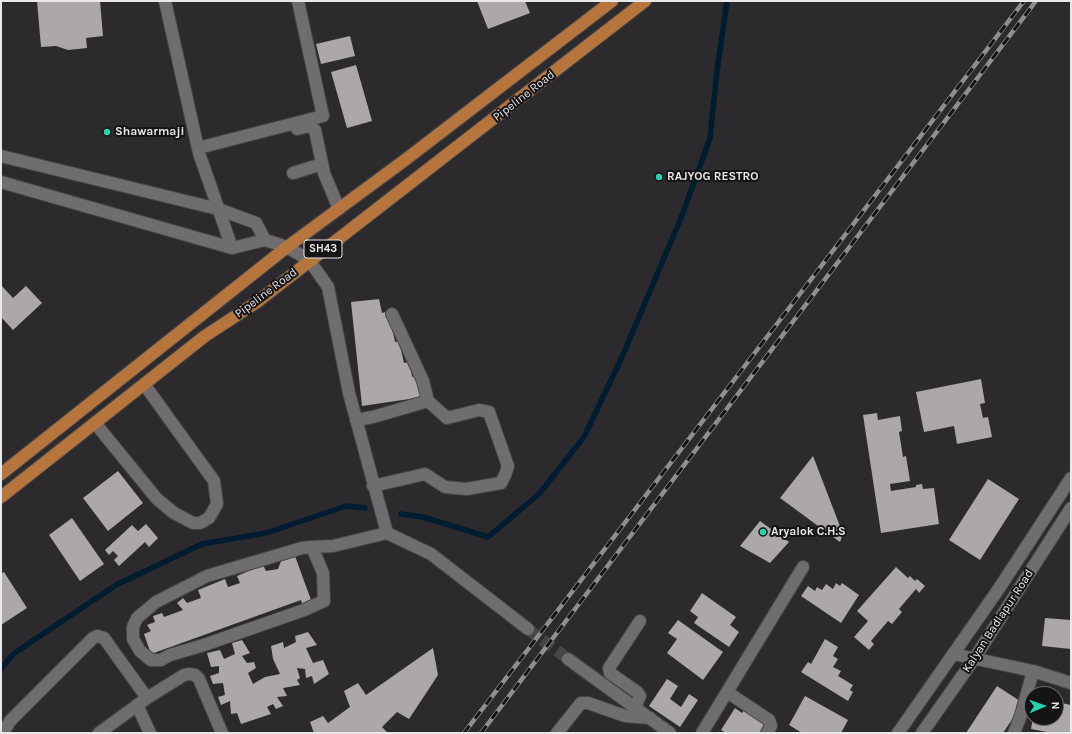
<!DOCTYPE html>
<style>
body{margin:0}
#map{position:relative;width:1072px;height:734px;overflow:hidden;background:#2c2a2d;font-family:Karla,sans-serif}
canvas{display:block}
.frame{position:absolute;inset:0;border:2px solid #e9e8ea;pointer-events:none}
.north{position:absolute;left:1024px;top:686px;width:40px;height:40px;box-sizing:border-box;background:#141315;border:1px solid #69686a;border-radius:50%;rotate:88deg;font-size:11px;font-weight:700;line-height:16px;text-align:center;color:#e9e8ea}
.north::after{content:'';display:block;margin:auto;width:14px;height:18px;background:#23d5af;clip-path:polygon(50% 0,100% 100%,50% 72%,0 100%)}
</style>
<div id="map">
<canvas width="1072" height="734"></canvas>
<div class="frame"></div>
<div class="north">N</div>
</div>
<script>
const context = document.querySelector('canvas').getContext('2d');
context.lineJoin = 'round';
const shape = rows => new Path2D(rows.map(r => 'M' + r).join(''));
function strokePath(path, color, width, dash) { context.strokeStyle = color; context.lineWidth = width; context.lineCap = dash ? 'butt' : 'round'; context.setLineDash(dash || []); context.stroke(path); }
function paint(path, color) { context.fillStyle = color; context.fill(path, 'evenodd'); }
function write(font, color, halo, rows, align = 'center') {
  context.font = font + ' Karla,sans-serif'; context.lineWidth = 4; context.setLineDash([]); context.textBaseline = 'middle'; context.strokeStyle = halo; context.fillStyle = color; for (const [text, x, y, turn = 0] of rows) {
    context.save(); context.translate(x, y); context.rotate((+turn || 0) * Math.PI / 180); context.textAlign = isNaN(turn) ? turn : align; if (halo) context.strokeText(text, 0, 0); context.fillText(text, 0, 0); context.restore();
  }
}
strokePath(shape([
 [401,514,423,517,488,537,539,494,584,437,622,357,683,213,710,138,717,71,727,1],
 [1,669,13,654,116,585,202,544,266,533,346,506,365,508]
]), '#001c30', 5.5);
paint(shape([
 [37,1,100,1,103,36,86,38,87,48,68,50,56,46,41,47],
 [477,1,525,1,530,13,488,29],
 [350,36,355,56,321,64,316,44],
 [356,65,372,121,347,128,331,72],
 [1,285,13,298,26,286,42,303,13,330,1,317],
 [379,299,382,313,389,311,395,342,399,341,404,363,410,362,412,377,417,375,423,397,362,406,351,302],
 [981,379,985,403,980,404,983,418,988,417,992,437,957,444,954,426,924,432,916,392],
 [877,413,878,420,900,416,902,431,899,432,903,457,906,456,910,481,890,484,891,491,916,487,916,485,922,484,923,489,934,488,939,524,881,533,863,415],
 [813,456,843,534,840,542,780,498],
 [118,471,143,503,108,531,83,498],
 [988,479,1019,499,980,560,949,540],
 [72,518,104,564,80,581,49,535],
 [760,521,789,542,770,563,740,546],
 [146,524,158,538,149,547,145,542,119,566,114,560,118,556,113,551,109,555,105,550,132,525,138,531],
 [295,556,311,600,302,604,301,600,151,654,144,634,151,631,147,625,155,622,153,616,162,613,164,617,183,610,177,603,183,598,187,603,201,598,198,590,225,579,228,587,240,583,237,576,263,565,266,571,278,569,281,561],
 [896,567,908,578,910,576,915,581,917,579,925,586,919,593,916,589,899,609,902,612,892,624,888,621,871,641,874,644,869,650,854,637,868,621,857,611],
 [4,572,27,608,1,625,1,573],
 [836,583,840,586,842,583,859,595,841,623,801,596,808,586,815,591,817,587,822,590,826,584,833,589],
 [702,593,736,617,730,625,739,632,729,647,694,623,698,617,690,611],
 [1045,618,1071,620,1071,649,1042,646],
 [678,620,723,652,703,680,667,653,677,639,668,633],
 [308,632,317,645,306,648,313,663,323,660,329,674,314,684,312,676,306,678,305,669,297,668,300,678,297,680,300,685,283,688,287,696,277,697,283,706,276,709,273,704,267,707,271,714,241,724,237,713,231,714,230,701,221,705,218,697,225,695,223,683,213,684,210,676,219,673,219,666,211,667,207,653,220,650,224,659,235,654,232,643,242,640,250,653,242,656,247,663,254,662,256,668,248,673,253,684,265,677,280,674,273,659,271,646,283,642,284,648,296,642,295,636],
 [825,639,838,647,833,656,838,659,833,667,841,671,838,676,853,685,850,690,853,692,848,701,801,672,808,662,811,664],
 [433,648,438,675,409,719,397,712,382,727,388,733,314,733,310,722,323,716,328,723,350,707,344,691,358,683,366,695],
 [667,679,678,686,670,699,681,707,689,694,698,700,680,727,649,706],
 [997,686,1023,703,1003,733,966,733],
 [805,696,848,720,841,733,802,733,789,725],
 [1056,702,1071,705,1071,733,1052,733,1031,729,1033,718,1056,718],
 [735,708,742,713,745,709,768,724,763,733,726,733,721,730]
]), '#aca7a9');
strokePath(shape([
 [528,629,568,659]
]), '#484649', 12, [12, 6]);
const street = shape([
 [165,1,199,153,232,248],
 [297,129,310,126,315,130,324,173,339,209],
 [198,148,323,116,298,1],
 [293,173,322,164],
 [392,314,423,381,428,401],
 [356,420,373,417,428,401,447,418,479,410,489,412,508,466,505,475,501,483,466,489,445,487,425,474,373,486],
 [95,423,157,499,174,513,193,523,200,523,209,518,217,504,214,481,144,384],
 [312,547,323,573,324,601,304,610,204,645,170,655,161,660,151,660,140,651,133,639,133,627,137,618,156,602,207,576,302,548,312,547,333,546,387,533],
 [953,654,1033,671,1071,683],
 [727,692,769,720,771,726,767,733],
 [137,705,150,733],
 [635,707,640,696,637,692,610,673,609,668,640,621],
 [3,733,10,721,93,638,97,636,104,638,147,698],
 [99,733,147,698,184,675,189,674,195,675,199,679,222,733],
 [557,733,581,703,588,703,625,716,650,718],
 [702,733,803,567],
 [1014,733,1021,715,1033,671]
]);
const secondary = shape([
 [1,156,218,209,256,223,265,240],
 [1,182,232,248,265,240,287,247,309,260,328,287,349,393,387,533,431,554,528,629],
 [568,659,670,733],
 [898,733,998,590,1071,478],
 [922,733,974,659,1071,508]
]);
const primary = shape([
 [1,474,287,247,405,160,612,1],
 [1,497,205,336,257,302,645,1]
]);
strokePath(street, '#484648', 14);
strokePath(secondary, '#484648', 14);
strokePath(primary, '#484648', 14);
strokePath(street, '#6f6d70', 12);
strokePath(secondary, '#6f6d70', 12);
strokePath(primary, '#b6753c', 12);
const rail = shape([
 [464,733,1024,1],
 [481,733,1036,1]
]);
strokePath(rail, '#908e91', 4.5);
strokePath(rail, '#141315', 3, [9]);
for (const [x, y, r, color] of [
 [107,132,4,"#23d5af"],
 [659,177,4,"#23d5af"],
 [763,532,4,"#23d5af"]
]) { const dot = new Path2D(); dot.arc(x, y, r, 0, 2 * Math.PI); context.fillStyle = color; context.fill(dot); strokePath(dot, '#141315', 1.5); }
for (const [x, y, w] of [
 [323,249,38]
]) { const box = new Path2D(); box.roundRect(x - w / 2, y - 9, w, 18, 3); context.fillStyle = '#141315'; context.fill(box); strokePath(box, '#e9e8ea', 1); }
write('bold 11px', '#e9e8ea', null, [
 ["SH43",323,249]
]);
write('12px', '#e9e8ea', '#141315', [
 ["Pipeline Road",524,96,-38],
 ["Pipeline Road",266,293,-37],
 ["Kalyan Badlapur Road",998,621,-57]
]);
write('bold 12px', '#e9e8ea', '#141315', [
 ["Shawarmaji",115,132],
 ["RAJYOG RESTRO",667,177],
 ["Aryalok C.H.S",771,532]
], 'left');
</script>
